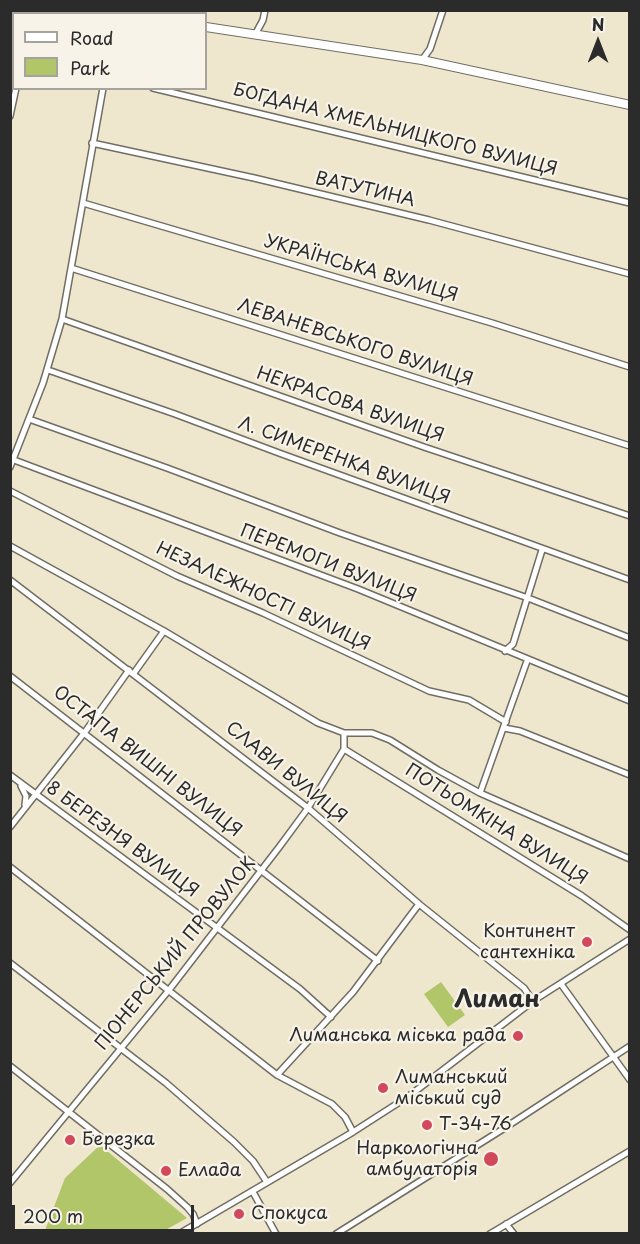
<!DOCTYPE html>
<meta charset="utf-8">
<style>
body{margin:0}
#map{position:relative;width:640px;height:1244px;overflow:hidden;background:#efe7cd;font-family:"Playpen Sans",sans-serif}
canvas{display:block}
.frame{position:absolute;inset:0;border:12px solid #2b2b2b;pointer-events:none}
.legend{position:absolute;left:12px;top:12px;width:195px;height:78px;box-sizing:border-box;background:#f7f3e8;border:2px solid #a5a39c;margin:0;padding:8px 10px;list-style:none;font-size:18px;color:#2b2b2b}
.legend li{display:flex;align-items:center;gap:12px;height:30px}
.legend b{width:30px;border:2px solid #a5a39c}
.north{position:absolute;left:568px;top:12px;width:60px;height:60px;-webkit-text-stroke:4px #f7f3e8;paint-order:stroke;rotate:0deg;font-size:16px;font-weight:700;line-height:24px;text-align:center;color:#2b2b2b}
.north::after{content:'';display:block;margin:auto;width:21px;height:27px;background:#2b2b2b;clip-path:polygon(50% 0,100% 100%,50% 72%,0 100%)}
.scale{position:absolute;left:12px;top:1205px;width:182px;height:27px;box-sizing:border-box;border:3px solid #2b2b2b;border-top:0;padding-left:8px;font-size:18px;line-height:21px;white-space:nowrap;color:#2b2b2b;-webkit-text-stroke:4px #f7f3e8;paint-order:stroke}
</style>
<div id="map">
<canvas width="640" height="1244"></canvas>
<div class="frame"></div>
<ul class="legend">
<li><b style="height:8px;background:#fff"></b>Road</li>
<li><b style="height:16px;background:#b1c569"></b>Park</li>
</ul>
<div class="north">N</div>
<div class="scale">200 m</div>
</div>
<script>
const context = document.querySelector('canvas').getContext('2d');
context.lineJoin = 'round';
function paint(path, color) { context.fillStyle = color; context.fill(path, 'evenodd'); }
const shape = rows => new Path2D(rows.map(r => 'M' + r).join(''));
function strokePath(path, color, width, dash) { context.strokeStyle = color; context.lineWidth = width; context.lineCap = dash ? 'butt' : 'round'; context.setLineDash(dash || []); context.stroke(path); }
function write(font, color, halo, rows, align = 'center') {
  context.font = font + ' "Playpen Sans",sans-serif'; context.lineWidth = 4.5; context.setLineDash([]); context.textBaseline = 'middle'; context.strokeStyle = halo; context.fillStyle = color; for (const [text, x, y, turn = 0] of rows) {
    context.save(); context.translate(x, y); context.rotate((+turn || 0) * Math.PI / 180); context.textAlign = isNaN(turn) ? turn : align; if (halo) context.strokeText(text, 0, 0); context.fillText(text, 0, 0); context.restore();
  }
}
paint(shape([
 [441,982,465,1015,448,1027,424,994],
 [100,1145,187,1218,160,1233,44,1233,65,1178]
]), '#b1c569');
const street = shape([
 [109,10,109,14],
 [30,14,31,10],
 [182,14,183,10],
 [256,33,263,20,265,10],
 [422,60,430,49,443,10],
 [153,88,630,203],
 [10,116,16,88],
 [92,143,254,178,429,220,630,274],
 [83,203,492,323,630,367],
 [71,268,630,446],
 [62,319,424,447,630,516],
 [48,370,175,414,279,453,630,580],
 [29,419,167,468,340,533,528,598,630,638],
 [14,460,358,589,630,701],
 [10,467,43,383,62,319,103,88],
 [10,491,177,576,263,613,429,691,469,700,506,722],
 [10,546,164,631,318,723,344,733,372,733,390,740,438,770,480,793,630,859],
 [10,580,308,808,419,904,524,988,533,1001],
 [505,651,513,644,542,550],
 [134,673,164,631],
 [10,676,378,961],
 [504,728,520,731,630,775],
 [344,749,582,896,630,930],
 [10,775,300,989,331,1017],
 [21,786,26,796,25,805],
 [480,793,527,661],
 [10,827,85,732,129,670],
 [10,867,277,1075,332,1104,345,1117,353,1132],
 [10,963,166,1083,234,1142,253,1161,267,1182],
 [561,984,630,1080],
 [10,1066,167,1189,187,1207,193,1214,197,1224],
 [277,1075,353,992,419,904],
 [10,1183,169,990,280,846,308,808,344,749,344,733],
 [253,1192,276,1234],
 [506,1224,514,1234],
 [179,1234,353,1132,409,1096,533,1001,630,939],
 [336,1234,503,1129,630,1046],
 [490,1234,630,1151]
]);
const secondary = shape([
 [71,10,94,14],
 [206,27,422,60,630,105]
]);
strokePath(street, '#706d64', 8);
strokePath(secondary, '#706d64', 10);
strokePath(street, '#fff', 5);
strokePath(secondary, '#fff', 8);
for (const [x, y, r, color] of [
 [587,942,6,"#d1495b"],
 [518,1036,6,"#d1495b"],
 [383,1088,6,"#d1495b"],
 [427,1125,6,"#d1495b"],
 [70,1140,6,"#d1495b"],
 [491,1159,8,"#d1495b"],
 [166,1171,6,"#d1495b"],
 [239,1214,6,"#d1495b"]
]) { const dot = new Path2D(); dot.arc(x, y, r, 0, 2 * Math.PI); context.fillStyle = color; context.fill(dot); strokePath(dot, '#f7f3e8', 2); }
write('18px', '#2b2b2b', '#f7f3e8', [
 ["БОГДАНА ХМЕЛЬНИЦКОГО ВУЛИЦЯ",395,130,14],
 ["ВАТУТИНА",365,190,13],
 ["УКРАЇНСЬКА ВУЛИЦЯ",361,269,16],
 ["ЛЕВАНЕВСЬКОГО ВУЛИЦЯ",355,343,18],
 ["НЕКРАСОВА ВУЛИЦЯ",350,405,19],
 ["Л. СИМЕРЕНКА ВУЛИЦЯ",344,461,20],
 ["ПЕРЕМОГИ ВУЛИЦЯ",328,564,21],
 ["НЕЗАЛЕЖНОСТІ ВУЛИЦЯ",263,597,25],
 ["ОСТАПА ВИШНІ ВУЛИЦЯ",147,762,38],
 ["СЛАВИ ВУЛИЦЯ",286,773,39],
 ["ПОТЬОМКІНА ВУЛИЦЯ",496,825,32],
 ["8 БЕРЕЗНЯ ВУЛИЦЯ",122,840,36],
 ["ПІОНЕРСЬКИЙ ПРОВУЛОК",176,954,-51]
]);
write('18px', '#2b2b2b', '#f7f3e8', [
 ["Континент",575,932,"right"],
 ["сантехніка",575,953,"right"],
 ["Лиманська міська рада",506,1036,"right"],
 ["Лиманський",395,1078],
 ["міський суд",395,1099],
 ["Т-34-76",439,1125],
 ["Березка",82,1140],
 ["Наркологічна",478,1149,"right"],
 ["амбулаторія",478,1170,"right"],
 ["Еллада",178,1171],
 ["Спокуса",251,1214]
], 'left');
write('bold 24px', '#2b2b2b', '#f7f3e8', [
 ["Лиман",497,1000]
]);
</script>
